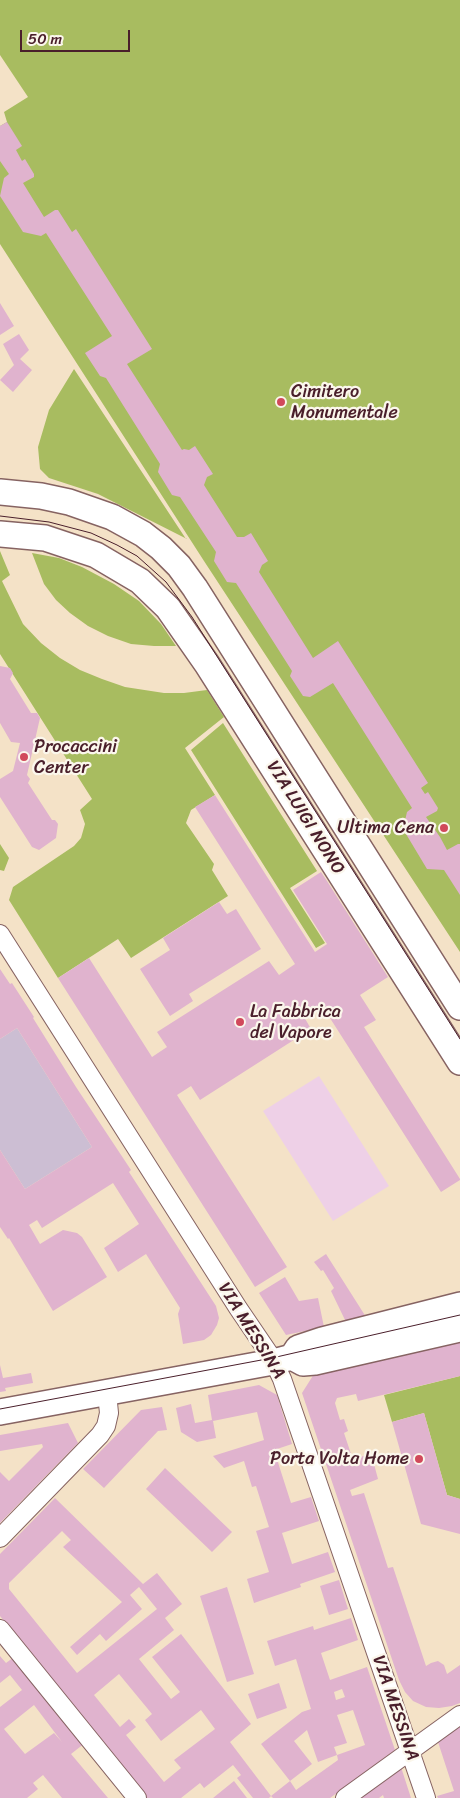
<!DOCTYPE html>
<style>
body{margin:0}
#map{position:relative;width:460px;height:1798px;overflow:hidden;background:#f4e2c7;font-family:Sriracha,sans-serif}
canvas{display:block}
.scale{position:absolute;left:20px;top:30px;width:110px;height:22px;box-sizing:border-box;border:2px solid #4a1f2b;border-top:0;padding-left:6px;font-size:15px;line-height:18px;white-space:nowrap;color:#4a1f2b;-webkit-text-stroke:4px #fbf7ec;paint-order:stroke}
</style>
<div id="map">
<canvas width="460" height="1798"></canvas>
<div class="scale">50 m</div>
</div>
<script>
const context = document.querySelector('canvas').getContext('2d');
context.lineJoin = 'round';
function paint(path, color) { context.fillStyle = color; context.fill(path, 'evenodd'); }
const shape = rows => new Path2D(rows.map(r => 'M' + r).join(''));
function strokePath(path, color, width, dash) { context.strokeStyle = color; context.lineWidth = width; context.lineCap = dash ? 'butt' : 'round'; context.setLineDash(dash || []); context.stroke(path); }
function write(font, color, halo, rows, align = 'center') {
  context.font = font + ' Sriracha,sans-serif'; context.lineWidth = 4.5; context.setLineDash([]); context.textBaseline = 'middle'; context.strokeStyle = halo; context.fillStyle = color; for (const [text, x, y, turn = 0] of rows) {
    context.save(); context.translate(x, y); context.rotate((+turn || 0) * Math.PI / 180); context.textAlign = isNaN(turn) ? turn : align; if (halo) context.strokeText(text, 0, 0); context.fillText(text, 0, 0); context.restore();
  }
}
paint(shape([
 [319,1076,389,1186,333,1221,263,1111]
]), '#eed0e7');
paint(shape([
 [17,1028,92,1147,25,1189,0,1150,0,1039]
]), '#ccbed3');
paint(shape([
 [0,0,460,0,460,952,204,561,0,244,0,126,7,122,4,112,28,97,0,55],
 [74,369,186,539,187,539,98,494,49,478,40,469,38,447,49,410],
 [0,551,10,575,2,581,23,624,41,643,60,658,80,670,102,679,125,687,164,693,184,693,207,690,224,717,185,748,215,795,191,810,186,823,214,864,212,870,228,896,131,958,118,939,58,978,9,900,13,887,74,846,81,838,85,824,80,810,92,799,0,654],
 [32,553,59,558,82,567,114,584,139,601,161,624,176,646,154,646,131,644,108,636,88,626,70,613,56,600,44,584],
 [223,723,317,871,290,888,325,943,316,948,191,750],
 [0,844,9,858,4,871,0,870],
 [460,1376,460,1499,447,1495,424,1413,392,1422,384,1395]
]), '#a8bc60');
paint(shape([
 [7,122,22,146,16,150,22,161,25,159,34,174,34,177,23,183,44,217,55,210,58,210,72,232,76,229,152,349,127,364,182,450,184,449,189,450,195,446,213,474,207,477,204,485,237,537,244,537,251,533,268,561,262,565,259,572,313,658,338,641,428,783,421,788,425,794,428,792,438,808,437,811,426,817,440,837,447,850,458,844,460,844,460,895,444,870,427,869,403,829,407,812,412,808,333,683,310,697,303,696,290,676,292,671,236,583,227,582,214,561,216,552,180,497,172,495,158,472,160,464,106,378,100,376,85,353,112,336,46,233,41,236,23,232,0,196,4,178,9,174,0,161,0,126],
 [0,303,14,326,0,335],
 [19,334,29,350,20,359,32,370,13,392,0,380,14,365,3,344],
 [0,666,10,668,13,673,10,679,31,713,37,713,40,718,27,775,30,779,28,783,52,820,55,820,58,824,56,838,39,850,32,847,0,797,0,779,13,771,20,743,11,742,0,723],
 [215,795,315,952,327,944,293,890,321,872,327,881,388,977,360,995,376,1020,364,1027,460,1179,460,1180,441,1192,321,1004,303,1015,311,1029,200,1100,191,1086,177,1095,287,1267,255,1287,58,978,89,958,152,1057,167,1047,157,1032,269,961,279,975,295,964,195,807],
 [219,902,227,914,236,909,261,949,189,994,193,1001,170,1016,140,969,170,950,163,938],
 [0,969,10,984,12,983,34,1017,33,1018,76,1087,131,1170,129,1172,216,1306,219,1318,217,1325,211,1335,204,1340,183,1344,178,1314,180,1308,146,1254,118,1272,104,1248,139,1224,113,1183,42,1228,37,1220,29,1225,40,1244,63,1230,77,1233,82,1237,107,1277,53,1311,9,1238,8,1239,0,1227,0,1150,25,1189,92,1147,17,1028,0,1039],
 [326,1254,366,1317,346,1322,331,1291,334,1288,323,1270,321,1271,314,1262],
 [285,1277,299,1301,318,1298,324,1327,286,1335,259,1293],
 [460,1341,460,1376,358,1401,356,1394,337,1398,335,1403,340,1420,344,1419,348,1431,344,1433,353,1460,371,1453,378,1479,350,1490,352,1496,364,1493,388,1568,393,1567,426,1666,431,1663,438,1661,444,1665,447,1674,460,1665,460,1703,452,1706,439,1708,426,1707,413,1701,405,1692,399,1680,302,1393,314,1374],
 [0,1365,3,1378,31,1373,33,1383,5,1388,6,1391,0,1392],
 [259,1385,277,1395,292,1444,274,1450,291,1503,311,1497,319,1521,282,1533,292,1564,328,1552,335,1572,300,1584,301,1587,254,1603,247,1579,269,1572,256,1531,269,1527,256,1486,252,1487,244,1461,224,1468,213,1456,264,1440,257,1412,213,1421,216,1438,197,1442,181,1432,176,1408,191,1404,195,1423,212,1420,208,1395],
 [162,1407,167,1430,158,1431,104,1488,83,1469,141,1410],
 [424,1413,447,1495,460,1499,460,1534,421,1524,392,1422],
 [68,1423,78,1443,0,1523,0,1472,9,1481,43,1447,42,1444,0,1451,0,1435],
 [165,1468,232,1532,212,1552,146,1489],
 [55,1498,143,1584,157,1573,182,1604,165,1618,174,1630,139,1659,171,1699,180,1692,152,1657,181,1634,251,1724,230,1742,271,1796,269,1798,253,1798,237,1778,241,1775,233,1765,204,1788,200,1783,181,1798,145,1798,0,1616,0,1554],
 [62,1531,71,1540,63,1547,122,1602,70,1647,77,1655,100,1634,106,1641,142,1609,130,1595,139,1587,157,1609,77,1673,9,1589,9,1583],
 [119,1674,152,1714,145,1720,161,1741,201,1710,215,1729,174,1760,181,1768,164,1782,126,1735,136,1727,129,1719,120,1727,94,1695],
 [339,1580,348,1609,329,1615,320,1586],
 [227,1587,254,1674,227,1682,200,1596],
 [351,1618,358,1640,321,1653,330,1680,367,1667,395,1750,330,1798,273,1798,271,1796,290,1781,296,1790,338,1760,337,1755,318,1762,307,1730,294,1741,312,1764,290,1781,261,1744,302,1712,311,1709,296,1659,275,1666,267,1641,313,1626,314,1630],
 [342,1689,345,1697,336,1700,334,1692],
 [353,1710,365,1745,337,1755,334,1747,347,1743,337,1715],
 [0,1656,6,1663,14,1657,85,1743,71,1754,108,1798,62,1798,43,1775,33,1783,38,1789,27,1798,0,1798,0,1707,22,1690,10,1675,0,1683],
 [34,1705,62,1742,54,1733,25,1754,4,1729],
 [279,1683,287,1708,257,1719,248,1694],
 [460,1721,460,1798,438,1798,437,1796,454,1791,437,1739],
 [400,1764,411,1798,384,1798,383,1795,379,1798,353,1798],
 [234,1781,247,1798,213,1798]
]), '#e0b3ce');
const street = shape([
 [0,934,238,1308,272,1358,282,1379,426,1798],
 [0,1538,100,1435,106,1426,109,1413,107,1393],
 [0,1629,137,1798],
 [345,1798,460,1715]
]);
const secondary = shape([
 [0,492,41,496,69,502,112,517,143,534,161,548,179,566,195,588,460,1007],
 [0,534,45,538,96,555,140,581,168,608,207,664,460,1062],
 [292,1357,303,1363,315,1362,460,1329],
 [0,1412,273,1362,292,1357,298,1348,322,1340,460,1305]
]);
strokePath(street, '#866362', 20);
strokePath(secondary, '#866362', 28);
strokePath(street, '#fff', 18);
strokePath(secondary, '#fff', 25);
strokePath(shape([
 [0,516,49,522,91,533,117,545,137,556,166,582,192,617,460,1039],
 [0,1409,272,1358,460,1315]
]), '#4a1f2b', 1);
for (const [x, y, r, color] of [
 [281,402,5,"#d1495b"],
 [24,757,5,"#d1495b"],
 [444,828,5,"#d1495b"],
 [240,1022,5,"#d1495b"],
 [419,1459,5,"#d1495b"]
]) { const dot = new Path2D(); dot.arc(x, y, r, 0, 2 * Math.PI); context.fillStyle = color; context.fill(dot); strokePath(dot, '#fbf7ec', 2); }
write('18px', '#4a1f2b', '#fbf7ec', [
 ["Cimitero",291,392],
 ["Monumentale",291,413],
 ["Procaccini",34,747],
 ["Center",34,768],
 ["Ultima Cena",434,828,"right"],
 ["La Fabbrica",250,1012],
 ["del Vapore",250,1033],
 ["Porta Volta Home",409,1459,"right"]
], 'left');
write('18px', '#4a1f2b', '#fbf7ec', [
 ["VIA LUIGI NONO",305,818,58],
 ["VIA MESSINA",251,1331,58],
 ["VIA MESSINA",395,1708,71]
]);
</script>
